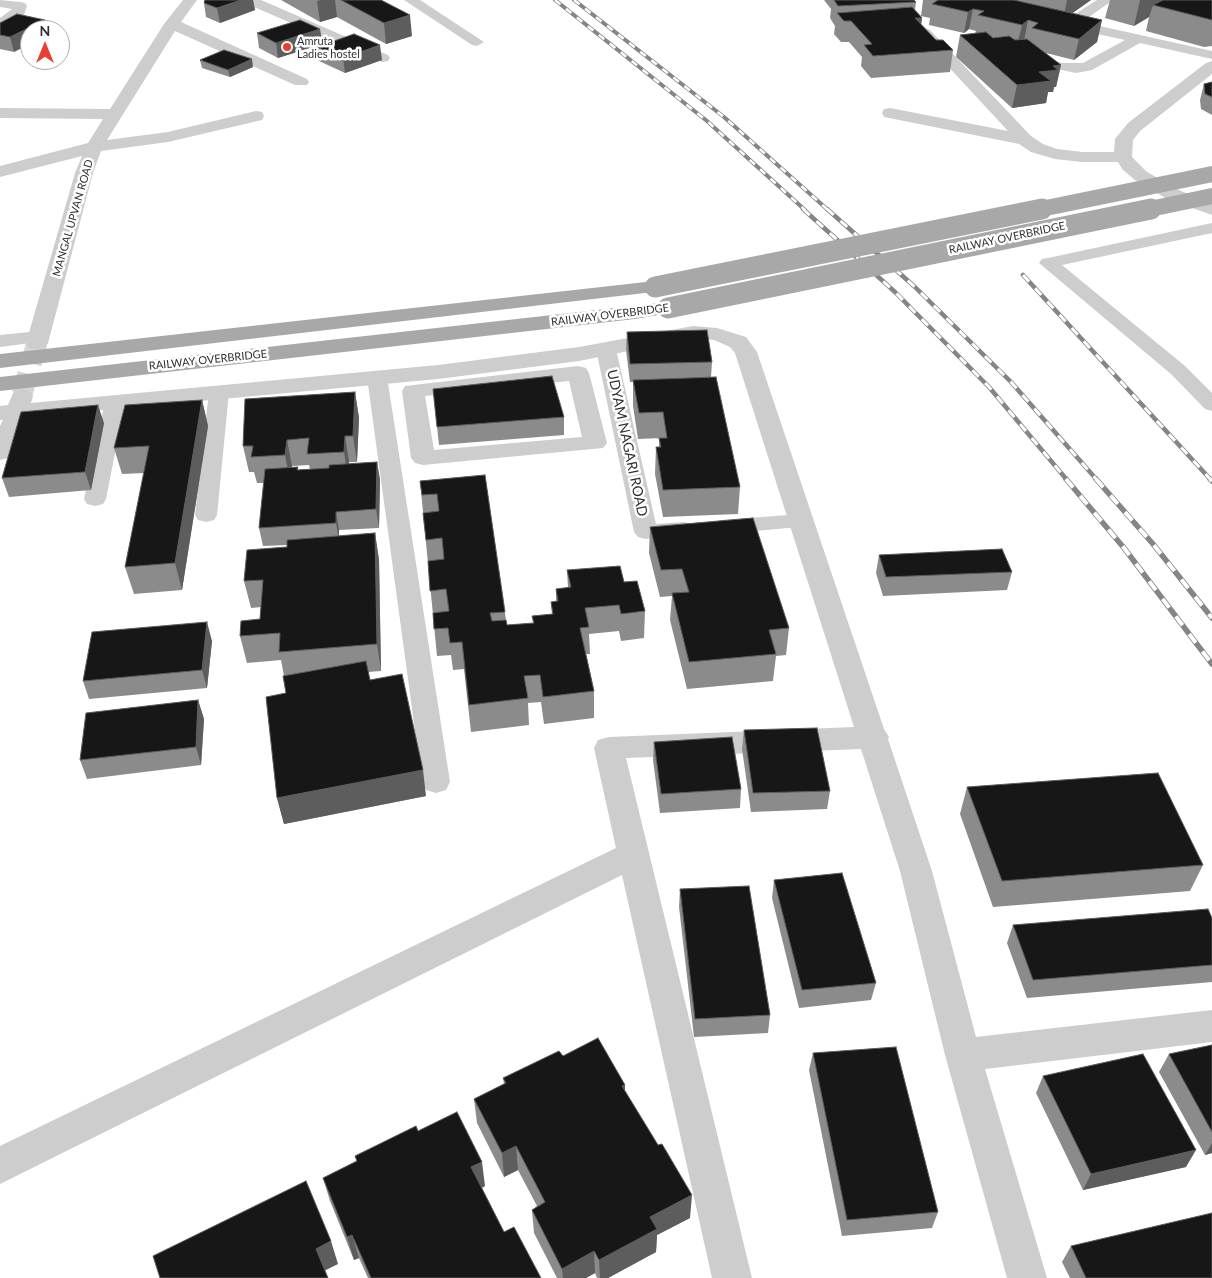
<!DOCTYPE html>
<style>
body{margin:0}
#map{position:relative;width:1212px;height:1278px;overflow:hidden;background:#fff;font-family:Lato,sans-serif}
canvas{display:block}
.north{position:absolute;left:20px;top:20px;width:50px;height:50px;box-sizing:border-box;background:#fff;border:1px solid #acacac;border-radius:50%;rotate:0deg;font-size:14px;font-weight:700;line-height:20px;text-align:center;color:#303030}
.north::after{content:'';display:block;margin:auto;width:18px;height:22px;background:#e74031;clip-path:polygon(50% 0,100% 100%,50% 72%,0 100%)}
</style>
<div id="map">
<canvas width="1212" height="1278"></canvas>
<div class="north">N</div>
</div>
<script>
const context = document.querySelector('canvas').getContext('2d');
context.lineJoin = 'round';
const shape = rows => new Path2D(rows.map(r => 'M' + r).join(''));
function strokePath(path, color, width, dash) { context.strokeStyle = color; context.lineWidth = width; context.lineCap = dash ? 'butt' : 'round'; context.setLineDash(dash || []); context.stroke(path); }
function paint(path, color) { context.fillStyle = color; context.fill(path, 'evenodd'); }
function write(font, color, halo, rows, align = 'center') {
  context.font = font + ' Lato,sans-serif'; context.lineWidth = 5; context.setLineDash([]); context.textBaseline = 'middle'; context.strokeStyle = halo; context.fillStyle = color; for (const [text, x, y, turn = 0] of rows) {
    context.save(); context.translate(x, y); context.rotate((+turn || 0) * Math.PI / 180); context.textAlign = isNaN(turn) ? turn : align; if (halo) context.strokeText(text, 0, 0); context.fillText(text, 0, 0); context.restore();
  }
}
strokePath(shape([
 [22,394,37,343]
]), '#d6d6d6', 21, [21, 11]);
paint(shape([
 [243,0,261,0,388,55,390,58,388,61,383,62,378,61,245,3,243,0],
 [404,0,420,0,484,42,477,46,472,45,404,0],
 [1097,0,1113,0,1082,22,1212,51,1212,59,1140,43,1092,70,1076,73,1023,62,1021,59,1023,56,1028,55,1062,63,1083,63,1125,40,1065,27,1061,23,1097,0],
 [1212,223,1212,233,1062,265,1185,366,1212,393,1212,411,1205,409,1171,374,1039,263,1042,259,1048,258,1212,223],
 [39,331,46,333,49,337,46,341,0,347,0,335,39,331],
 [606,343,613,345,616,349,656,524,684,522,692,524,695,529,692,534,646,539,638,537,634,532,596,349,599,345,606,343],
 [377,371,384,373,387,377,450,782,446,790,436,793,426,790,422,782,367,377,370,373,377,371],
 [219,386,226,388,229,392,217,515,214,520,206,522,198,520,195,515,209,392,212,388,219,386],
 [115,396,122,398,125,402,106,499,103,504,95,506,87,504,84,499,105,402,108,398,115,396],
 [802,514,810,516,813,521,810,526,721,534,713,532,710,527,713,522,721,520,802,514]
]), '#cdcdcd');
paint(shape([
 [0,0,20,2,25,3,27,6,24,15,5,28,0,30,0,18,12,9,0,7,0,0],
 [183,0,197,0,181,22,307,79,309,82,307,85,295,85,175,31,107,140,168,132,256,111,262,112,264,116,262,120,168,142,101,151,93,173,48,343,45,348,37,349,29,348,26,343,75,173,82,156,0,177,0,166,88,143,103,119,0,118,0,108,110,109,164,24,183,0],
 [925,28,930,30,1031,136,1043,144,1057,149,1082,152,1114,152,1115,139,1128,123,1206,63,1212,61,1212,74,1140,131,1133,140,1132,157,1147,172,1181,191,1212,203,1212,215,1167,199,1135,180,1123,170,1118,162,1082,162,1055,159,1031,152,1019,144,884,117,882,113,884,109,890,108,1008,131,920,36,917,33,920,30,925,28],
 [693,326,717,328,746,337,757,352,884,729,889,737,888,739,932,871,976,1037,1212,1010,1212,1042,985,1069,1047,1278,1007,1278,945,1055,900,871,861,749,626,758,752,1278,712,1278,622,875,0,1184,0,1146,616,848,594,748,598,740,609,737,854,727,735,353,730,347,714,340,693,338,579,361,438,379,27,417,12,453,8,458,0,460,0,426,3,420,0,420,0,406,8,405,14,391,22,389,30,391,33,396,31,403,438,365,579,347,693,326],
 [578,366,586,368,589,373,607,443,603,448,423,465,415,463,411,458,402,391,405,386,578,366],
 [569,381,582,437,434,450,425,396,569,381]
]), '#cdcdcd');
paint(shape([
 [655,281,662,283,665,287,662,291,0,368,0,354,655,281],
 [668,302,675,304,678,308,675,312,635,319,0,391,0,377,668,302]
]), '#a8a8a8');
const railFar2 = shape([
 [555,0,707,121,805,210],
 [574,0,724,117,828,210]
]);
const railFar1 = shape([
 [803,209,895,292,989,387,1067,480],
 [827,209,915,287,1011,382,1097,480],
 [1023,275,1211,480]
]);
const rail = shape([
 [1066,479,1124,548,1212,664],
 [1096,479,1153,544,1212,618],
 [1210,479,1212,481]
]);
strokePath(railFar2, '#858585', 4);
strokePath(railFar1, '#858585', 4.5);
strokePath(rail, '#858585', 5.5);
strokePath(railFar2, '#fff', 2.5, [7]);
strokePath(railFar1, '#fff', 3, [9]);
strokePath(rail, '#fff', 4, [11]);
strokePath(shape([
 [1036,210,1212,174],
 [1145,210,1212,196]
]), '#a8a8a8', 16);
strokePath(shape([
 [655,287,1042,209],
 [668,308,1151,209]
]), '#a8a8a8', 21);
paint(shape([
 [205,0,253,0,255,10,220,23,206,17,204,3],
 [281,0,381,0,412,36,386,44,337,17,320,22],
 [824,0,914,0,916,2,915,10,921,16,923,0,1091,0,1072,13,1102,20,1097,42,1074,60,1046,53,1061,65,1056,87,1054,87,1053,92,1048,92,1046,103,1012,108,956,57,960,35,975,34,976,31,969,29,964,33,929,25,930,18,921,16,922,18,921,25,936,40,953,50,950,72,871,78,861,66,862,57,849,42,841,42,834,34,835,26,830,18,831,9],
 [1110,0,1212,0,1212,46,1204,47,1146,31,1149,17,1134,26,1105,18],
 [17,14,14,52,0,49,0,23],
 [320,29,322,44,278,58,259,48,257,33],
 [317,47,382,60,345,73,319,61],
 [200,60,253,67,230,77,202,68],
 [1212,82,1212,115,1201,109,1200,100,1204,84],
 [627,332,712,362,711,377,740,487,738,514,663,517,655,474,656,447,659,447,659,438,662,438,638,439,633,406,633,382,630,382,626,350],
 [433,389,564,417,564,435,439,445],
 [355,392,359,418,357,462,349,462,349,464,377,462,380,480,379,528,339,530,339,536,375,533,379,560,381,671,368,672,370,680,426,796,284,824,277,798,286,693,284,676,281,660,247,663,240,636,260,619,261,607,251,608,244,581,287,547,287,545,263,546,259,528,264,483,257,483,254,472,249,472,243,446],
 [309,465,310,469,298,470,298,467,292,467,292,466],
 [202,400,208,426,182,590,134,594,125,567,144,473,122,474,114,448],
 [104,423,91,490,9,497,2,478],
 [485,475,506,620,507,625,533,623,532,616,552,614,551,602,556,601,556,589,568,588,567,570,624,582,645,611,644,638,621,641,619,631,589,634,590,654,586,654,594,691,594,718,544,724,541,702,528,703,529,725,471,732,464,669,453,670,451,655,437,656,420,481],
 [650,527,789,628,786,655,776,656,773,681,687,689,670,620,672,596,660,597,649,553],
 [879,555,1012,572,1007,590,883,596,876,573],
 [212,641,207,688,89,699,83,681],
 [198,700,204,719,201,765,87,779,80,760],
 [744,730,830,791,827,809,751,812,742,749],
 [654,742,741,789,740,808,660,813,653,760],
 [967,787,1203,865,1190,891,993,907,960,814],
 [774,880,876,983,871,1000,799,1008,772,898],
 [680,889,770,1015,768,1033,694,1037,679,907],
 [1212,918,1212,982,1027,998,1007,943,1013,925],
 [1212,1045,1212,1153,1205,1155,1159,1072,1169,1054],
 [813,1053,938,1212,932,1228,842,1236,809,1070],
 [563,1056,625,1085,625,1092,690,1218,657,1235,656,1252,608,1278,597,1278,595,1273,586,1278,557,1278,534,1233,532,1210,537,1206,518,1170,504,1177,477,1123,474,1099,504,1084,503,1078],
 [1043,1076,1186,1167,1083,1190,1036,1093],
 [418,1131,485,1186,482,1188,504,1232,541,1278,368,1278,359,1258,354,1260,330,1201,323,1178,357,1161,355,1156],
 [1071,1246,1212,1278,1070,1278,1062,1262]
]), '#8b8b8b');
paint(shape([
 [241,0,253,0,255,10,220,23,217,8],
 [321,0,335,0,337,17,320,22,317,1],
 [1067,0,1091,0,1063,20],
 [1140,0,1163,0,1153,5,1149,17,1134,26],
 [973,9,969,29,964,33,968,12],
 [410,15,412,36,386,44,384,23],
 [915,18,922,18,919,39],
 [45,20,47,30,30,30,30,44,14,52,10,37],
 [1028,20,1024,41,1017,46,1022,25],
 [1102,20,1097,42,1074,60,1079,39],
 [320,29,322,44,278,58,276,43],
 [380,45,382,60,345,73,343,58],
 [252,59,253,67,230,77,228,70],
 [1061,65,1056,87,1054,87,1053,92,1048,92,1046,103,1012,108,1017,85,1039,72,1053,66],
 [355,392,359,418,357,462,353,436],
 [202,400,208,426,182,590,175,563],
 [98,405,104,423,91,490,85,472],
 [345,436,349,462,348,478,344,452],
 [287,440,292,466,290,481,285,455],
 [377,462,380,480,379,528,376,509],
 [336,512,339,530,339,541,336,523],
 [375,533,379,560,381,671,377,644],
 [207,622,212,641,207,688,202,670],
 [198,700,204,719,201,765,196,747],
 [423,770,426,796,284,824,277,798],
 [625,1085,625,1109,622,1086],
 [1212,1143,1212,1153,1205,1155],
 [516,1146,518,1170,504,1177,502,1153],
 [1196,1150,1186,1167,1083,1190,1091,1174],
 [482,1162,485,1186,475,1191,471,1167],
 [692,1195,690,1218,657,1235,656,1252,608,1278,600,1278,599,1260,650,1217],
 [352,1235,359,1258,354,1260,347,1237],
 [331,1241,338,1264,324,1271,316,1249],
 [594,1251,595,1273,586,1278,563,1278,562,1269]
]), '#5d5d5d');
const building = shape([
 [205,0,241,0,217,8,204,3,205,0],
 [341,0,381,0,410,15,384,23,341,0],
 [834,0,914,0,916,2,838,6,834,0],
 [938,0,1014,0,1102,20,1079,39,1032,28,1038,23,1028,20,1022,25,978,15,984,11,973,9,968,12,932,4,938,0],
 [1163,0,1212,0,1212,20,1153,5,1163,0],
 [912,7,922,18,915,18,936,40,943,40,953,50,873,56,864,45,872,44,851,21,844,21,837,13,912,7],
 [17,14,45,20,10,37,0,35,0,23,17,14],
 [300,20,320,29,276,43,257,33,300,20],
 [986,32,993,38,1009,36,1015,40,1027,39,1061,65,1053,66,1058,70,1039,72,1051,81,1017,85,960,35,986,32],
 [354,34,380,45,343,58,317,47,354,34],
 [224,50,252,59,228,70,200,60,224,50],
 [1212,82,1212,97,1205,94,1204,84,1212,82],
 [707,330,712,362,630,364,627,332,707,330],
 [552,376,564,417,437,427,433,389,552,376],
 [716,377,740,487,663,490,656,447,661,447,659,438,667,438,663,412,639,413,633,380,716,377],
 [355,392,353,436,345,436,344,452,307,454,309,438,287,440,285,455,251,457,253,446,243,446,245,399,355,392],
 [202,400,175,563,125,567,149,446,114,448,125,405,202,400],
 [98,405,85,472,2,478,21,412,98,405],
 [377,462,376,509,336,512,336,523,259,528,265,469,298,467,297,470,329,468,329,465,377,462],
 [485,475,505,612,490,613,492,621,506,620,507,625,534,623,532,616,553,614,551,602,558,601,556,589,571,587,567,570,620,566,624,582,637,581,645,611,621,614,619,605,585,608,589,627,580,628,594,691,543,697,540,675,524,676,528,698,469,705,462,642,450,643,448,628,434,629,433,613,449,611,446,589,430,591,428,561,444,559,442,538,426,540,423,513,439,511,437,494,422,495,420,481,485,475],
 [753,518,789,628,769,630,776,654,689,662,672,593,689,592,682,569,661,570,650,527,753,518],
 [375,533,377,644,279,652,280,633,240,636,241,621,260,619,263,580,244,581,247,550,287,547,287,540,375,533],
 [1002,549,1012,572,886,577,879,555,1002,549],
 [207,622,202,670,83,681,92,632,207,622],
 [366,661,370,680,402,674,423,770,277,798,266,697,286,693,283,676,366,661],
 [198,700,196,747,80,760,86,713,198,700],
 [817,728,830,791,753,793,744,730,817,728],
 [732,737,741,789,661,794,654,742,732,737],
 [1158,773,1203,865,1002,881,967,787,1158,773],
 [842,873,876,983,802,990,774,880,842,873],
 [749,886,770,1015,695,1019,680,889,749,886],
 [1208,909,1212,918,1212,965,1033,980,1013,925,1208,909],
 [598,1038,625,1085,622,1086,658,1145,662,1144,692,1195,650,1217,657,1229,599,1260,594,1251,562,1269,532,1210,545,1202,516,1146,502,1153,474,1099,506,1083,503,1078,559,1051,563,1056,598,1038],
 [1212,1045,1212,1132,1169,1054,1212,1045],
 [896,1047,938,1212,847,1220,813,1053,896,1047],
 [1143,1054,1196,1150,1091,1174,1043,1076,1143,1054],
 [457,1112,482,1162,471,1167,504,1232,514,1227,541,1278,371,1278,352,1235,347,1237,323,1178,357,1161,355,1156,416,1126,418,1131,457,1112],
 [306,1181,331,1241,316,1249,328,1278,160,1278,153,1256,306,1181],
 [1212,1213,1212,1278,1086,1278,1071,1246,1212,1213]
]);
paint(building, '#171717');
strokePath(building, '#5d5d5d', 1);
for (const [x, y, r, color] of [
 [287,47,5,"#e74031"]
]) { const dot = new Path2D(); dot.arc(x, y, r, 0, 2 * Math.PI); context.fillStyle = color; context.fill(dot); strokePath(dot, '#fff', 2); }
write('11px', '#303030', '#fff', [
 ["Amruta",297,41],
 ["Ladies hostel",297,54]
], 'left');
write('11px', '#303030', '#fff', [
 ["MANGAL UPVAN ROAD",73,218,-74],
 ["RAILWAY OVERBRIDGE",1007,238,-12],
 ["RAILWAY OVERBRIDGE",610,315,-7],
 ["RAILWAY OVERBRIDGE",208,360,-6]
]);
write('14px', '#303030', '#fff', [
 ["UDYAM NAGARI ROAD",627,443,78]
]);
</script>
